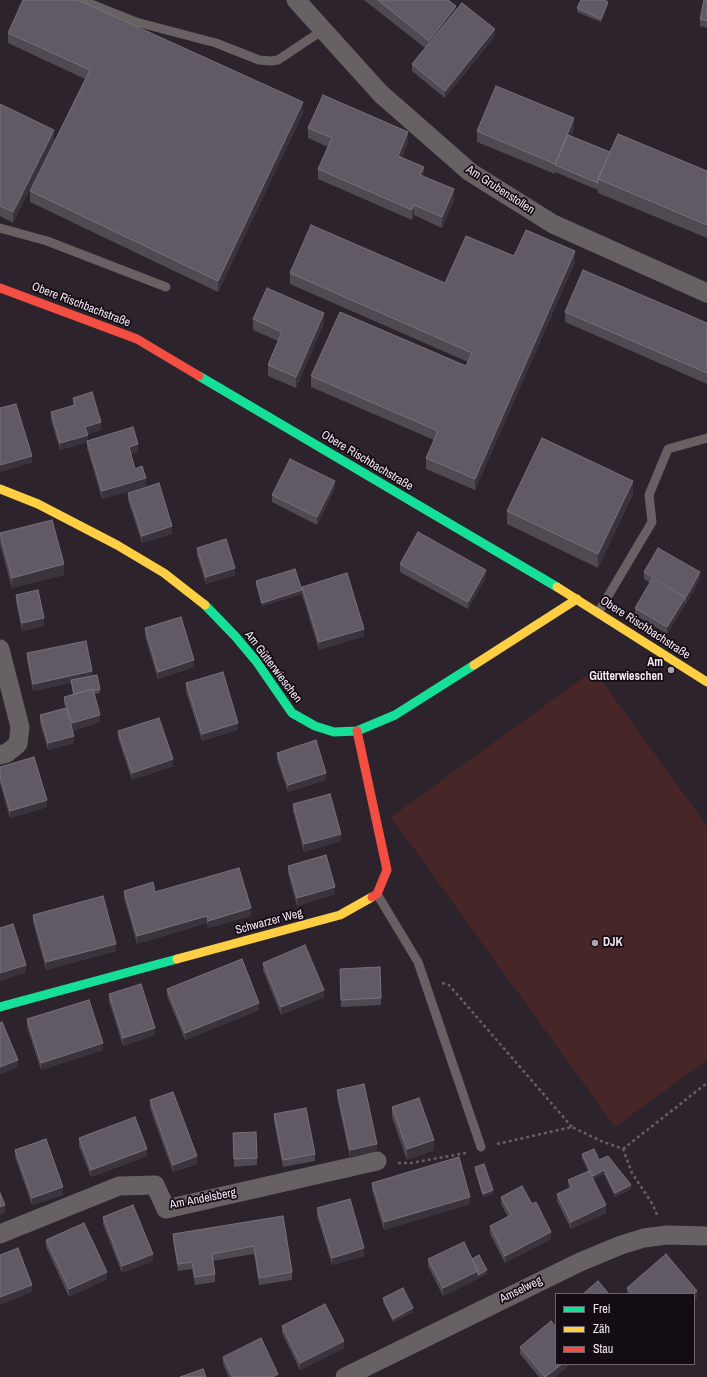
<!DOCTYPE html>
<meta charset="utf-8">
<style>
body{margin:0}
#map{position:relative;width:707px;height:1377px;overflow:hidden;background:#2c232d;font-family:"Archivo Narrow",sans-serif}
canvas{display:block}
.legend{position:absolute;left:555px;top:1293px;width:140px;height:72px;box-sizing:border-box;background:#140c14;border:1px solid #6e646e;margin:0;padding:5px 7px;list-style:none;font-size:12px;color:#f4e8f4}
.legend li{display:flex;align-items:center;gap:8px;height:20px}
.legend b{width:20px;border:1px solid #6e646e}
</style>
<div id="map">
<canvas width="707" height="1377"></canvas>
<ul class="legend">
<li><b style="height:5px;background:#16e098"></b>Frei</li>
<li><b style="height:5px;background:#ffcf43"></b>Zäh</li>
<li><b style="height:5px;background:#f24e42"></b>Stau</li>
</ul>
</div>
<script>
const context = document.querySelector('canvas').getContext('2d');
context.lineJoin = 'round';
function paint(path, color) { context.fillStyle = color; context.fill(path, 'evenodd'); }
const shape = rows => new Path2D(rows.map(r => 'M' + r).join(''));
function strokePath(path, color, width, dash) { context.strokeStyle = color; context.lineWidth = width; context.lineCap = dash ? 'butt' : 'round'; context.setLineDash(dash || []); context.stroke(path); }
function write(font, color, halo, rows, align = 'center') {
  context.font = font + ' "Archivo Narrow",sans-serif'; context.lineWidth = 3.5; context.setLineDash([]); context.textBaseline = 'middle'; context.strokeStyle = halo; context.fillStyle = color; for (const [text, x, y, turn = 0] of rows) {
    context.save(); context.translate(x, y); context.rotate((+turn || 0) * Math.PI / 180); context.textAlign = isNaN(turn) ? turn : align; if (halo) context.strokeText(text, 0, 0); context.fillText(text, 0, 0); context.restore();
  }
}
paint(shape([
 [594,670,707,826,707,1060,615,1127,391,817]
]), '#472627');
strokePath(shape([
 [442,983,449,985,572,1127],
 [497,1144,572,1127,601,1141,623,1149,632,1173,653,1205,657,1215],
 [623,1149,707,1083],
 [398,1163,411,1163,466,1153]
]), '#665f64', 2.5, [3, 3]);
strokePath(shape([
 [81,0,136,22,216,43,259,60,271,61,278,60,323,30],
 [0,228,47,241,166,287],
 [598,613,652,522,649,495,668,449,707,438],
 [377,894,418,962,481,1147]
]), '#686164', 9);
strokePath(shape([
 [296,0,381,94,470,172,553,224,707,293],
 [0,649,20,727,18,744,7,753,0,755],
 [0,1234,119,1186,155,1185,166,1209,377,1161],
 [345,1377,580,1262,621,1245,644,1238,667,1235,707,1236]
]), '#686164', 19);
strokePath(shape([
 [199,376,557,587],
 [205,605,235,636,256,661,292,713,315,726,334,732,357,731,395,715,474,665],
 [0,1007,177,959]
]), '#16e098', 9);
strokePath(shape([
 [0,489,38,504,117,545,164,573,205,605],
 [557,587,707,682],
 [474,665,577,599],
 [177,959,340,915,372,897]
]), '#ffcf43', 9);
strokePath(shape([
 [0,288,137,339,199,376],
 [357,731,387,870,377,894,372,897]
]), '#f24e42', 9);
paint(shape([
 [364,0,448,0,456,10,495,36,445,98,412,71,412,64,425,48],
 [707,0,707,28,700,26,700,19],
 [608,5,601,22,577,12,577,8],
 [8,33,303,113,218,292,30,202,30,191,85,79,8,43],
 [0,104,54,140,13,223,0,216],
 [308,128,408,142,402,157,424,177,454,200,442,228,414,215,412,220,318,179,318,169,328,147,308,138],
 [574,129,571,136,610,152,707,171,707,238,598,193,598,190,555,172,555,174,477,142,477,131],
 [514,256,575,262,475,490,426,469,426,458,434,440,311,387,311,376,466,366,468,362,290,284,290,273,445,283],
 [565,312,707,323,707,384,565,322],
 [253,319,324,323,296,388,268,376,268,365,278,341,253,330],
 [73,398,101,430,87,434,88,441,138,452,131,454,135,469,146,486,102,499,87,448,87,442,60,450,51,420,51,412,73,405],
 [335,488,317,525,272,502,272,495],
 [128,493,172,534,142,543,128,500],
 [633,494,598,568,507,524,507,511],
 [0,533,64,575,12,588,0,544],
 [197,548,235,575,206,584,197,555],
 [400,564,486,577,468,609,400,572],
 [644,572,700,579,686,604,685,603,685,605,667,634,635,615,635,608,650,583,644,579],
 [256,581,302,590,302,587,364,636,319,650,302,594,262,606,256,585],
 [16,595,44,626,22,631,16,602],
 [145,628,194,667,158,679,145,636],
 [27,653,92,676,100,689,100,693,94,694,100,722,72,731,74,743,48,750,40,723,40,715,66,708,64,704,64,697,73,694,71,683,33,691,27,660],
 [186,683,238,730,202,741,186,691],
 [118,731,173,766,132,780,118,738],
 [277,753,326,780,288,792,277,760],
 [0,767,47,807,10,818,0,783],
 [293,804,341,841,304,852,293,811],
 [288,866,335,894,297,906,288,873],
 [124,891,155,892,251,916,208,928,207,923,137,944,124,898],
 [33,915,116,951,46,970,33,922],
 [263,963,324,997,281,1015,263,970],
 [340,977,381,998,381,1005,341,1007],
 [167,989,259,1010,185,1040,167,996],
 [109,994,155,1035,123,1046,109,1001],
 [27,1019,103,1050,41,1070,27,1027],
 [337,1090,377,1151,350,1158,337,1097],
 [150,1100,197,1164,173,1172,150,1108],
 [392,1107,434,1150,407,1160,392,1117],
 [274,1114,315,1154,315,1161,283,1167,274,1121],
 [233,1133,257,1158,257,1165,234,1167],
 [79,1138,147,1156,91,1177,79,1146],
 [15,1150,63,1195,32,1205,15,1157],
 [582,1154,599,1160,631,1189,615,1197,604,1174,593,1179,606,1213,571,1229,557,1201,557,1194,569,1189,568,1180,588,1171,582,1158],
 [475,1167,493,1194,483,1197,475,1171],
 [372,1183,470,1204,384,1230,372,1190],
 [501,1197,532,1204,551,1239,505,1263,490,1234,490,1226,508,1217,501,1204],
 [317,1208,364,1256,332,1265,317,1216],
 [283,1216,292,1272,292,1280,259,1285,254,1254,213,1261,215,1274,215,1282,195,1285,192,1269,178,1271,173,1241,173,1234],
 [103,1217,153,1261,122,1273,103,1224],
 [46,1240,107,1279,69,1297,46,1247],
 [666,1254,697,1291,697,1298,694,1300,694,1294,627,1294,627,1288],
 [428,1259,472,1259,487,1274,443,1296,428,1266],
 [383,1298,413,1312,393,1322,383,1302],
 [282,1326,344,1348,300,1370,282,1333],
 [520,1347,556,1364,570,1364,555,1377,539,1377,520,1354],
 [223,1357,278,1377,229,1377,223,1364]
]), '#4f4952');
paint(shape([
 [608,2,608,5,601,22,601,19],
 [456,6,456,17,429,51,429,41],
 [495,29,495,36,445,98,445,91],
 [303,102,303,113,218,292,218,281],
 [574,118,574,129,558,166,555,165,555,174,555,164],
 [54,130,54,140,13,223,13,212],
 [408,132,408,142,398,166,398,156],
 [424,167,424,178,420,175],
 [454,189,454,200,442,228,442,217],
 [414,205,414,215,412,220,412,210],
 [575,251,575,262,475,490,475,479],
 [324,313,324,323,296,388,296,377],
 [101,422,101,430,85,435,85,427],
 [88,435,88,442,60,450,60,443],
 [138,444,138,452,129,455,129,447],
 [32,456,32,463,0,472,0,465],
 [146,478,146,486,102,499,102,491],
 [335,481,335,488,317,525,317,517],
 [633,481,633,494,598,568,598,554],
 [172,526,172,534,142,543,142,536],
 [64,564,64,575,12,588,12,578],
 [235,568,235,575,206,584,206,577],
 [486,570,486,577,468,609,468,602],
 [700,572,700,579,686,604,686,597],
 [302,590,302,594,262,606,262,603],
 [685,598,685,605,667,634,667,627],
 [44,618,44,626,22,631,22,623],
 [364,629,364,636,319,650,319,642],
 [194,660,194,667,158,679,158,672],
 [92,671,92,679,71,680,71,683,33,691,33,684],
 [100,715,100,722,72,731,72,723],
 [238,723,238,730,202,741,202,734],
 [74,736,74,743,48,750,48,743],
 [173,759,173,766,132,780,132,773],
 [326,773,326,780,288,792,288,785],
 [47,800,47,807,10,818,10,811],
 [341,834,341,841,304,852,304,844],
 [335,887,335,894,297,906,297,898],
 [251,908,251,916,208,928,208,921],
 [207,916,207,923,137,944,137,936],
 [116,944,116,951,46,970,46,962],
 [26,965,26,973,0,981,0,973],
 [324,990,324,997,281,1015,281,1007],
 [259,1003,259,1010,185,1040,185,1033],
 [155,1028,155,1035,123,1046,123,1038],
 [103,1043,103,1050,41,1070,41,1063],
 [18,1060,18,1067,0,1075,0,1067],
 [434,1140,434,1150,407,1160,407,1149],
 [377,1144,377,1151,350,1158,350,1150],
 [147,1149,147,1156,91,1177,91,1170],
 [197,1156,197,1164,173,1172,173,1165],
 [604,1170,604,1174,593,1179,593,1176],
 [631,1185,631,1189,615,1197,615,1193],
 [63,1187,63,1195,32,1205,32,1198],
 [493,1190,493,1194,483,1197,483,1194],
 [470,1197,470,1204,384,1230,384,1222],
 [5,1205,5,1213,0,1215,0,1207],
 [606,1205,606,1213,571,1229,571,1222],
 [551,1232,551,1239,505,1263,505,1256],
 [364,1248,364,1256,332,1265,332,1258],
 [153,1254,153,1261,122,1273,122,1266],
 [487,1270,487,1274,443,1296,443,1288,478,1271],
 [107,1272,107,1279,69,1297,69,1289],
 [32,1285,32,1292,0,1305,0,1297],
 [697,1291,697,1298,694,1300,694,1294,693,1294],
 [413,1308,413,1312,393,1322,393,1319],
 [344,1341,344,1348,300,1370,300,1363],
 [562,1364,570,1364,555,1377,546,1377],
 [278,1374,278,1377,272,1377]
]), '#3a333c');
const building = shape([
 [23,0,78,0,303,102,218,281,30,191,90,70,8,33,23,0],
 [378,0,448,0,456,6,429,41,378,0],
 [581,0,605,0,608,2,601,19,577,8,581,0],
 [704,0,707,0,707,21,700,19,704,0],
 [462,3,495,29,445,91,412,64,462,3],
 [496,86,574,118,555,164,477,131,496,86],
 [323,95,408,132,398,156,424,167,420,175,454,189,442,217,414,205,412,210,318,169,332,138,308,128,323,95],
 [0,104,54,130,13,212,0,206,0,104],
 [618,134,707,171,707,225,598,179,618,134],
 [568,135,610,152,598,179,598,183,555,165,568,135],
 [311,225,445,283,466,236,514,256,526,230,575,251,475,479,426,458,438,431,311,376,340,312,466,366,472,353,290,273,311,225],
 [583,270,707,323,707,373,565,312,583,270],
 [267,288,324,313,296,377,268,365,282,332,253,319,267,288],
 [92,392,101,422,85,427,88,435,60,443,51,412,75,405,73,398,92,392],
 [16,404,32,456,0,465,0,408,16,404],
 [133,427,138,444,129,447,135,469,142,466,146,478,102,491,87,441,133,427],
 [542,438,633,481,598,554,507,511,542,438],
 [290,459,335,481,317,517,272,495,290,459],
 [159,483,172,526,142,536,128,493,159,483],
 [52,520,64,564,12,578,0,533,52,520],
 [418,532,486,570,468,602,400,564,418,532],
 [226,539,235,568,206,577,197,548,226,539],
 [658,548,700,572,686,597,644,572,658,548],
 [295,569,302,590,262,603,256,581,295,569],
 [347,573,364,629,319,642,302,587,347,573],
 [652,579,685,598,667,627,635,608,652,579],
 [38,590,44,618,22,623,16,595,38,590],
 [181,617,194,660,158,672,145,628,181,617],
 [86,641,92,671,33,684,27,653,86,641],
 [223,672,238,723,202,734,186,683,223,672],
 [97,675,100,689,93,691,93,689,74,694,71,680,97,675],
 [93,689,100,715,72,723,64,697,93,689],
 [66,708,74,736,48,743,40,715,66,708],
 [159,718,173,759,132,773,118,731,159,718],
 [316,740,326,773,288,785,277,753,316,740],
 [34,757,47,800,10,811,0,776,0,767,34,757],
 [330,794,341,834,304,844,293,804,330,794],
 [326,855,335,887,297,898,288,866,326,855],
 [239,868,251,908,208,921,207,916,137,936,124,891,153,882,155,892,239,868],
 [103,896,116,944,46,962,33,915,103,896],
 [13,924,26,965,0,973,0,928,13,924],
 [305,945,324,990,281,1007,263,963,305,945],
 [242,959,259,1003,185,1033,167,989,242,959],
 [380,967,381,998,341,1000,340,969,380,967],
 [141,984,155,1028,123,1038,109,994,141,984],
 [89,1000,103,1043,41,1063,27,1019,89,1000],
 [2,1022,18,1060,0,1067,0,1023,2,1022],
 [364,1084,377,1144,350,1150,337,1090,364,1084],
 [173,1092,197,1156,173,1165,150,1100,173,1092],
 [419,1098,434,1140,407,1149,392,1107,419,1098],
 [306,1108,315,1154,283,1160,274,1114,306,1108],
 [135,1117,147,1149,91,1170,79,1138,135,1117],
 [256,1132,257,1158,234,1159,233,1133,256,1132],
 [46,1139,63,1187,32,1198,15,1150,46,1139],
 [594,1149,599,1160,608,1156,631,1185,615,1193,604,1170,593,1176,582,1154,594,1149],
 [459,1157,470,1197,384,1222,372,1183,459,1157],
 [484,1164,493,1190,483,1194,475,1167,484,1164],
 [589,1171,606,1205,571,1222,557,1194,572,1187,568,1180,589,1171],
 [522,1186,532,1204,536,1202,551,1232,505,1256,490,1226,511,1215,501,1197,522,1186],
 [0,1193,5,1205,0,1207,0,1193],
 [350,1199,364,1248,332,1258,317,1208,350,1199],
 [133,1205,153,1254,122,1266,103,1217,133,1205],
 [283,1216,292,1272,259,1278,254,1246,212,1254,215,1274,195,1277,192,1262,178,1264,173,1234,283,1216],
 [84,1223,107,1272,69,1289,46,1240,84,1223],
 [464,1242,478,1271,443,1288,428,1259,464,1242],
 [18,1248,32,1285,0,1297,0,1255,18,1248],
 [666,1254,697,1291,693,1294,632,1294,627,1288,666,1254],
 [479,1255,487,1270,478,1275,478,1271,472,1259,479,1255],
 [598,1281,609,1294,583,1294,598,1281],
 [403,1288,413,1308,393,1319,383,1298,403,1288],
 [325,1304,344,1341,300,1363,282,1326,325,1304],
 [551,1321,556,1327,556,1364,562,1364,545,1377,520,1347,551,1321],
 [261,1338,278,1374,272,1377,233,1377,223,1357,261,1338],
 [203,1369,206,1377,180,1377,203,1369]
]);
paint(building, '#615a64');
strokePath(building, '#78707a', 1);
for (const [x, y, r, color] of [
 [671,670,4,"#aea3ae"],
 [595,943,4,"#aea3ae"]
]) { const dot = new Path2D(); dot.arc(x, y, r, 0, 2 * Math.PI); context.fillStyle = color; context.fill(dot); strokePath(dot, '#140c14', 1.5); }
write('12px', '#f4e8f4', '#140c14', [
 ["Am Grubenstollen",500,190,33],
 ["Obere Rischbachstraße",81,305,21],
 ["Obere Rischbachstraße",367,461,31],
 ["Obere Rischbachstraße",645,628,33],
 ["Am Gütterwieschen",273,667,53],
 ["Schwarzer Weg",269,922,-15],
 ["Am Andelsberg",203,1199,-11],
 ["Amselweg",521,1290,-26]
]);
write('bold 12px', '#f4e8f4', '#140c14', [
 ["Am",663,663],
 ["Gütterwieschen",663,677],
 ["DJK",603,943,"left"]
], 'right');
</script>
